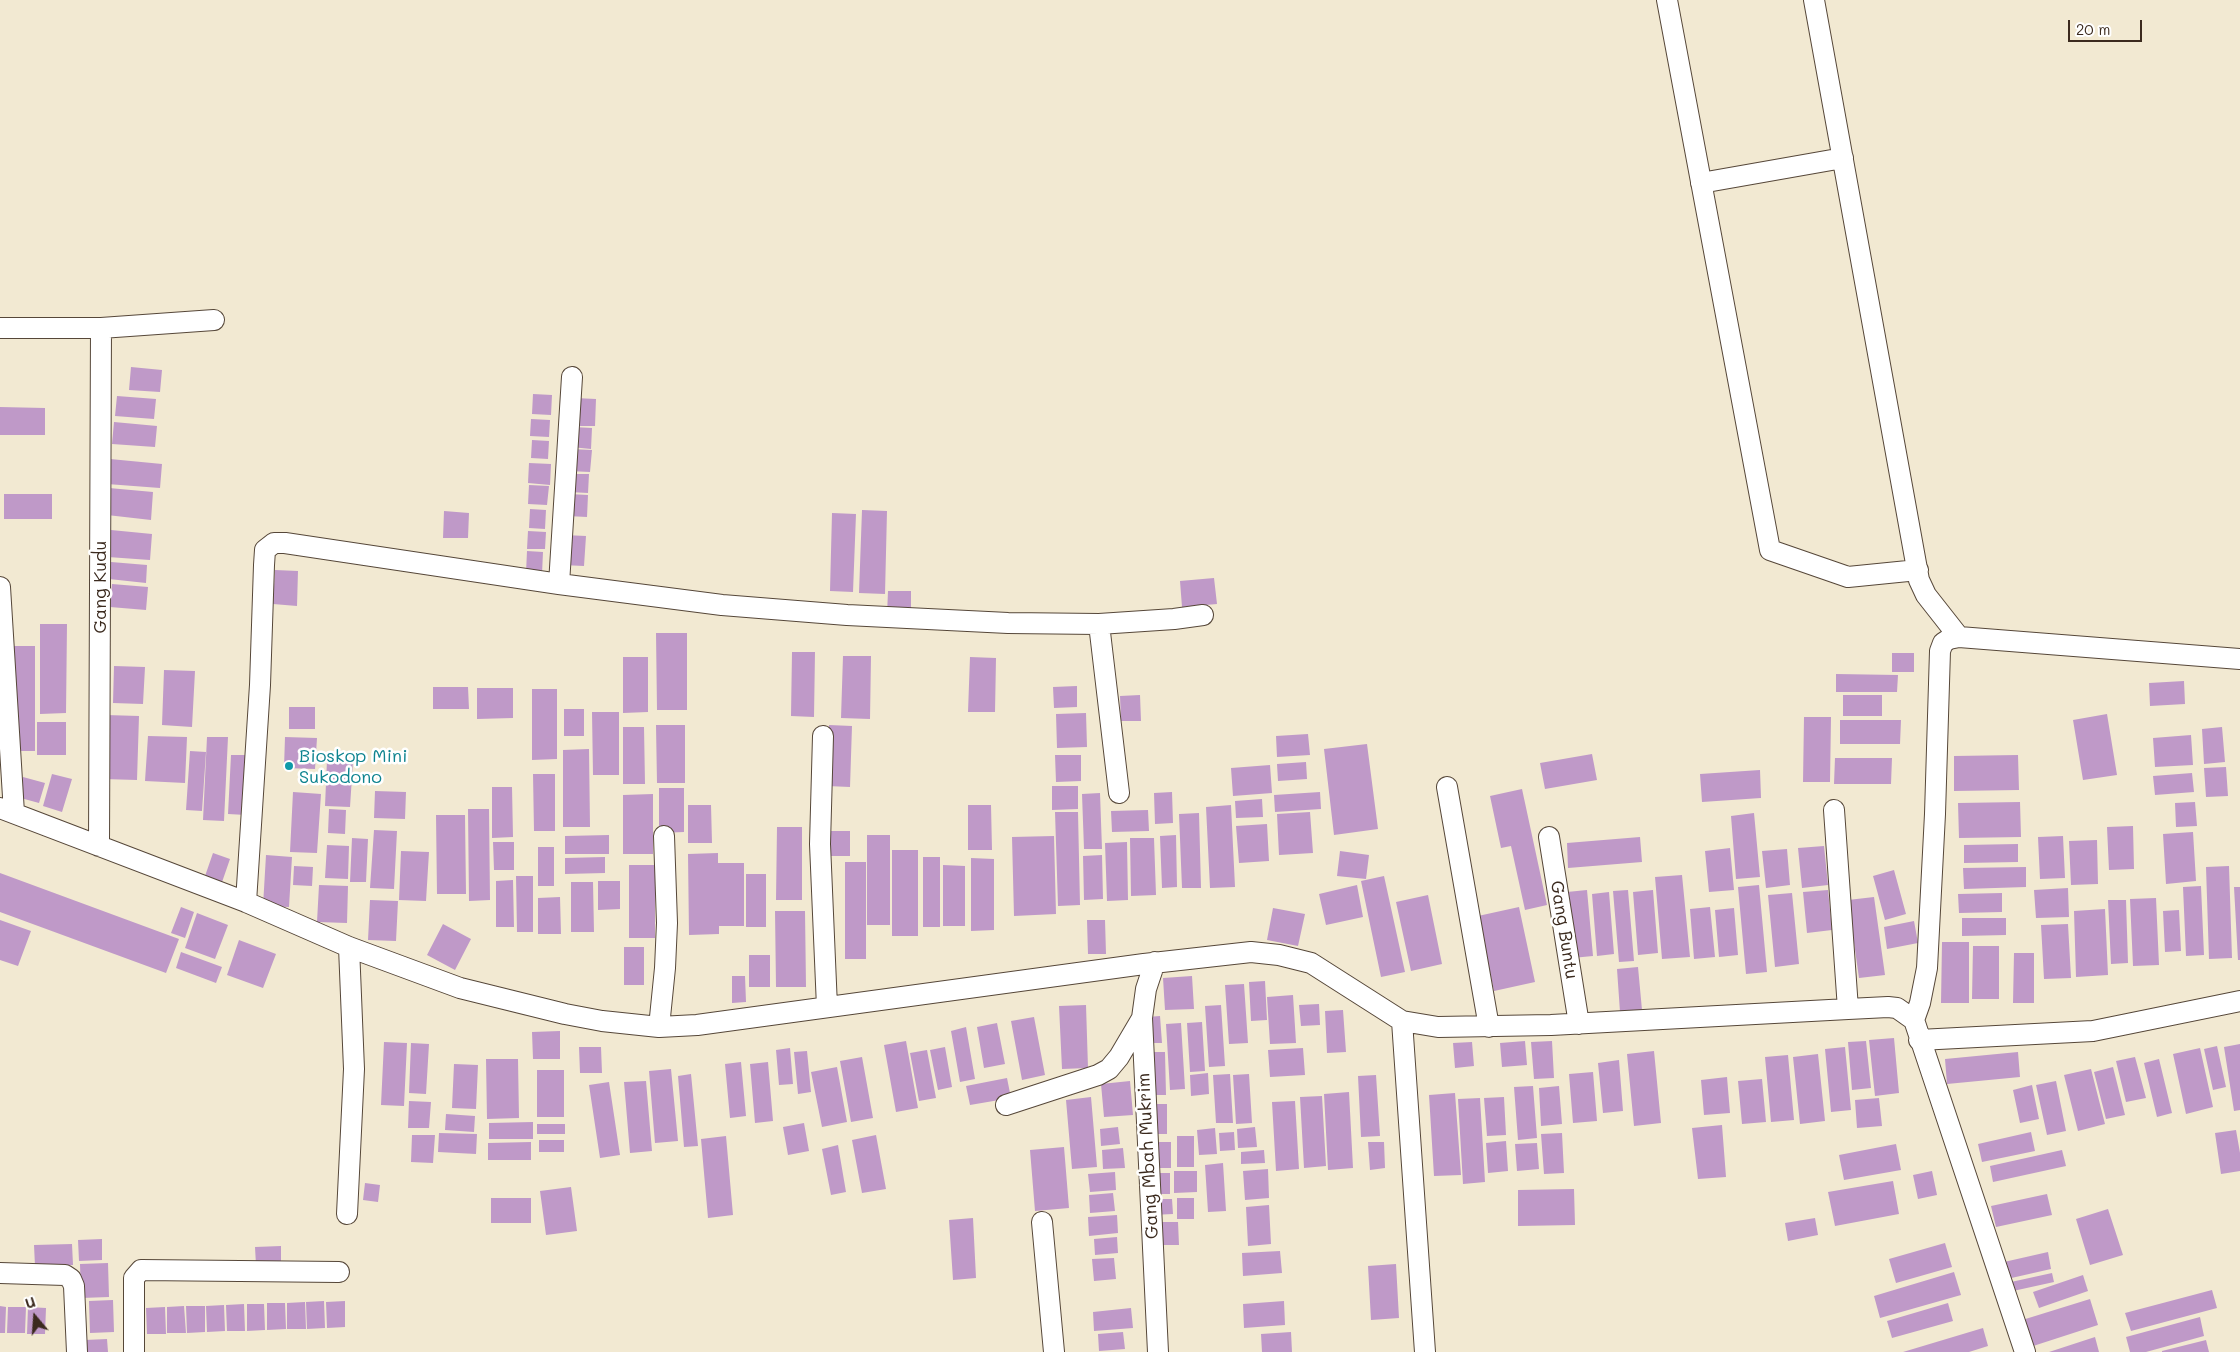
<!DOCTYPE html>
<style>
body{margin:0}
#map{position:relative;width:2240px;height:1352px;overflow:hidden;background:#f2e9d2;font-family:Mali,sans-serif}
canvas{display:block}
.north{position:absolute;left:10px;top:1292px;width:50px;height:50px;-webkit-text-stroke:4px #fff;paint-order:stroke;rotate:342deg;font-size:14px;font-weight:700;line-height:20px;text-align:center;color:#3b2a1e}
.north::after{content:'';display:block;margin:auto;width:18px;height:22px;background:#3b2a1e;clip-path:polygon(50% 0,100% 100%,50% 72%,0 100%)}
.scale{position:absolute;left:2068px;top:20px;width:74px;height:22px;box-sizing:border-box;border:2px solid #3b2a1e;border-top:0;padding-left:6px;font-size:15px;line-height:18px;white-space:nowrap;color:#3b2a1e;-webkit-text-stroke:4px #fff;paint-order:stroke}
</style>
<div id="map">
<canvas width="2240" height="1352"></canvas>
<div class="north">U</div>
<div class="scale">20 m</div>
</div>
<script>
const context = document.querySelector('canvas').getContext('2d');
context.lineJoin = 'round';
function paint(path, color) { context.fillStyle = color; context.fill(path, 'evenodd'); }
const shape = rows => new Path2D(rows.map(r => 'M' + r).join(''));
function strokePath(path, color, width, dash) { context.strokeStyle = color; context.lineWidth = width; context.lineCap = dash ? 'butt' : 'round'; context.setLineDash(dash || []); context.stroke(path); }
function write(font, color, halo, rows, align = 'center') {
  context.font = font + ' Mali,sans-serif'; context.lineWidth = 5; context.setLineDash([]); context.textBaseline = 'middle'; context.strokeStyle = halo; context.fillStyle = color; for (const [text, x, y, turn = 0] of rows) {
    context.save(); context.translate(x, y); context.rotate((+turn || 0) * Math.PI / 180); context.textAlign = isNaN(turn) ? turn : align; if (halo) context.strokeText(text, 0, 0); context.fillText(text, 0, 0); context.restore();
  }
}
paint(shape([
 [131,367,162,370,160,392,129,390],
 [533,394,552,395,551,415,532,414],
 [117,396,156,399,154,419,115,416],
 [575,398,596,399,595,426,573,426],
 [0,407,45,408,45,435,0,435],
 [531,419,550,420,549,437,530,436],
 [114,422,157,426,155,447,112,444],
 [573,427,592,428,591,449,571,447],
 [532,440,549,441,548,459,531,458],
 [571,449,592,450,590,472,569,471],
 [110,459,162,464,160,488,107,484],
 [529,463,551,464,550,485,528,483],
 [570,474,589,474,588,493,569,492],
 [529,485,549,486,547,505,528,504],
 [109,488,153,492,151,520,107,515],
 [4,494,52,494,52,519,4,519],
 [569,494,588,495,587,517,567,516],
 [530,509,546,510,545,529,529,528],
 [862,510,887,511,885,594,859,593],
 [444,511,469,513,468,538,443,538],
 [832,513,856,514,853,592,830,591],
 [111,530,152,534,150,560,108,557],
 [528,531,546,532,545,549,527,549],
 [564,535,586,536,584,566,562,565],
 [527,551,543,552,542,574,526,573],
 [111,562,147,565,146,583,109,579],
 [275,570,298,571,297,606,273,604],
 [1214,578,1217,604,1182,607,1180,581],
 [112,584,148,587,146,610,110,607],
 [888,591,911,591,911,616,887,615],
 [40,624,67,624,66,713,40,714],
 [656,633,687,633,687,710,657,710],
 [14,646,35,646,35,751,14,751],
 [792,652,815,652,814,717,791,716],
 [1892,653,1914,653,1914,672,1892,672],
 [843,656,871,656,870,719,841,718],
 [623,657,648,657,648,712,623,713],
 [970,657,996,658,995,712,968,712],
 [114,666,145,667,143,704,113,703],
 [164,670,195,671,192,727,162,725],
 [1836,674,1898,675,1897,692,1836,692],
 [2184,681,2185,704,2150,706,2149,683],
 [1077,686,1077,707,1054,708,1053,687],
 [433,687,468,687,469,709,433,709],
 [477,688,513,688,513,718,477,719],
 [532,689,557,689,557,759,532,760],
 [1140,695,1141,721,1121,721,1120,696],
 [1843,695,1882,695,1882,716,1843,716],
 [289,707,315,707,315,729,289,729],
 [564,709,584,709,584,736,564,736],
 [592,712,619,712,619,775,593,775],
 [1086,713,1087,747,1057,748,1056,714],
 [2107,714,2117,775,2083,780,2073,720],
 [106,715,139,716,137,780,103,779],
 [1804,717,1831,717,1830,782,1803,782],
 [1840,720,1901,720,1900,744,1840,744],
 [37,722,66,722,66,755,37,755],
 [656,725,685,725,685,783,657,783],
 [829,725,852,726,850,787,827,786],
 [623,727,644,727,645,784,623,784],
 [2222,727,2225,762,2204,764,2202,729],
 [1308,734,1310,755,1277,757,1276,736],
 [2191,735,2193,765,2155,767,2153,738],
 [148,736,187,737,185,783,145,781],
 [207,737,228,737,224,821,203,820],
 [285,737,317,738,315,769,284,768],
 [1367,744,1378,829,1334,835,1324,749],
 [589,749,590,827,563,827,563,750],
 [190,751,206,752,202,811,186,810],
 [1592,754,1597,780,1545,789,1540,763],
 [231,755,249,755,246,815,228,814],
 [1055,755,1081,755,1081,781,1056,782],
 [2018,755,2019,790,1954,791,1954,756],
 [1835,758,1892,758,1891,784,1834,784],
 [327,760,353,761,350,807,325,806],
 [1306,762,1307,779,1278,781,1277,764],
 [1270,765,1272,793,1233,796,1231,768],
 [2226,767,2228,796,2206,797,2204,768],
 [1760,770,1761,798,1702,802,1700,774],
 [2192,773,2194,792,2155,795,2153,776],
 [52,774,72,779,62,812,43,806],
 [533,774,555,774,555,831,534,831],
 [23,777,45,783,39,803,17,797],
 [1052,786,1078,786,1078,809,1052,810],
 [492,787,512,787,513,837,492,838],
 [659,788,684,788,684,832,659,833],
 [1522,789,1547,905,1525,910,1511,846,1501,848,1490,796],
 [375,791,406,792,405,819,374,818],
 [293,792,321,794,317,853,290,852],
 [1172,792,1173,823,1155,824,1154,793],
 [1320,792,1321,809,1275,812,1274,795],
 [1100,793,1102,849,1084,849,1082,794],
 [653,794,653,854,623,854,623,795],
 [1262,799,1263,817,1236,818,1235,801],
 [2020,802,2021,837,1959,838,1958,803],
 [2195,802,2197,826,2176,827,2175,803],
 [688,805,711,805,712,843,688,843],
 [968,805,991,805,992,850,968,850],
 [1231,805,1235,887,1210,888,1206,807],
 [329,809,346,810,345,834,328,833],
 [468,809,489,809,490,900,469,901],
 [1148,810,1149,831,1112,832,1111,811],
 [1055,812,1078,812,1080,905,1058,906],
 [1310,812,1313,853,1279,855,1277,814],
 [1199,813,1201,888,1182,888,1179,814],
 [1754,813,1760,877,1736,879,1731,816],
 [436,815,465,815,466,894,437,894],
 [1267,824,1269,861,1239,863,1236,826],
 [2133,826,2134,869,2109,870,2107,827],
 [777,827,802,827,802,900,776,900],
 [374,830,397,831,394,889,370,888],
 [826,831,850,831,850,856,826,856],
 [2193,832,2196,881,2166,884,2163,834],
 [609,835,609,854,565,854,565,836],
 [867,835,890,835,890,925,867,925],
 [1176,835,1177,887,1162,888,1160,836],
 [1054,836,1056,914,1014,916,1012,837],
 [2063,836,2065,878,2040,879,2038,837],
 [1640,837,1642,862,1568,868,1567,843],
 [352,838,368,839,366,882,350,882],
 [1130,838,1154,838,1156,895,1131,896],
 [2097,840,2098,884,2071,885,2069,841],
 [493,842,514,842,514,870,494,870],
 [1127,842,1128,900,1107,901,1105,843],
 [2018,844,2018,862,1964,863,1964,845],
 [327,845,349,846,348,879,325,878],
 [1824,846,1828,885,1802,888,1798,848],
 [538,847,554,847,554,886,538,886],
 [1730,848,1734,890,1709,892,1705,851],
 [1787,849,1790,885,1766,888,1762,851],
 [892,850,918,850,918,936,892,936],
 [401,851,429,852,426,901,399,900],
 [1340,851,1369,855,1366,879,1337,876],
 [213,853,230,859,221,885,204,879],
 [718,853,718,863,744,863,744,926,719,926,719,934,689,935,688,854],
 [266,855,292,857,289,907,263,906],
 [1102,855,1103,899,1084,900,1083,856],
 [605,857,605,873,565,874,565,858],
 [923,857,940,857,940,927,923,927],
 [971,858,994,859,994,930,971,931],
 [845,862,866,862,866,959,845,959],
 [629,865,655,865,655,938,629,938],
 [943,865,965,866,965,926,943,926],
 [294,866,313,867,312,886,293,885],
 [2229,866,2232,958,2209,959,2206,867],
 [2026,867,2026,887,1964,889,1963,868],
 [1894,870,1906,914,1885,920,1873,876],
 [0,873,179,939,166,973,0,912],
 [746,874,766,874,766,927,746,927],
 [1682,875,1690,957,1662,959,1655,877],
 [516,876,533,876,533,932,517,932],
 [1384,876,1405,972,1381,977,1361,881],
 [513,880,514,927,496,927,496,881],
 [598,881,620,881,620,909,598,910],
 [571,882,593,882,594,932,571,932],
 [319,885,348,886,347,923,317,922],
 [1357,885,1363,917,1326,925,1319,894],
 [1759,885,1767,972,1746,974,1738,887],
 [2201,886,2204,955,2186,956,2183,887],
 [2234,887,2240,887,2240,960,2238,960],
 [2068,888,2069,917,2036,918,2034,890],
 [1587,890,1593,956,1572,958,1567,892],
 [1628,890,1634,961,1619,962,1613,891],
 [1653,890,1658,953,1638,955,1633,892],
 [1828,890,1832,930,1807,933,1803,892],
 [1609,892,1614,954,1597,956,1592,894],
 [1792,893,1799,964,1775,967,1768,895],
 [2002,893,2002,912,1959,913,1958,894],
 [1428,895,1442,964,1411,971,1396,902],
 [560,897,561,934,538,934,538,898],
 [1874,897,1885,975,1859,978,1848,900],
 [2156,898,2159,965,2133,966,2130,899],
 [370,900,398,901,396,941,368,940],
 [2108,900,2126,900,2128,963,2111,964],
 [181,907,194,912,185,938,171,933],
 [1519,907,1535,982,1494,991,1478,916],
 [1710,907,1715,957,1694,959,1690,909],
 [1273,908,1305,914,1298,946,1267,940],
 [1734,908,1738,955,1719,957,1715,910],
 [2105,909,2108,975,2076,977,2074,911],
 [2179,910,2181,951,2165,952,2163,911],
 [775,911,805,911,806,987,776,987],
 [197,913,228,925,215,959,185,948],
 [1962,918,2006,918,2006,935,1962,936],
 [0,920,31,931,18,966,0,960],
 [1087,920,1105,920,1106,954,1088,954],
 [1914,921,1918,943,1887,949,1884,927],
 [443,924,471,939,455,970,427,955],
 [2068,924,2071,978,2044,979,2041,925],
 [239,940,276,954,263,988,227,975],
 [1942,942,1969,942,1969,1003,1941,1003],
 [1973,946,1999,946,1999,999,1972,999],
 [624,947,644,947,644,985,624,985],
 [181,952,222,967,216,983,176,968],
 [2014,953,2034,953,2034,1003,2013,1003],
 [749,955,770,955,770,987,749,987],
 [1638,967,1642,1010,1620,1012,1617,969],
 [732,976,745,976,746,1002,732,1003],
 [1192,976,1194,1009,1165,1010,1163,978],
 [1265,981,1267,1020,1251,1021,1249,982],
 [1244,984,1248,1043,1229,1044,1225,985],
 [1293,995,1296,1043,1270,1044,1267,997],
 [1319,1004,1320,1025,1301,1026,1299,1005],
 [1086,1005,1088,1068,1062,1069,1059,1006],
 [1221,1005,1225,1066,1209,1067,1205,1006],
 [1343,1010,1346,1052,1327,1053,1325,1011],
 [1160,1016,1162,1043,1149,1043,1147,1017],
 [1034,1017,1045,1075,1022,1080,1011,1021],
 [1202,1022,1205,1071,1190,1072,1187,1023],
 [997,1023,1005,1064,984,1068,977,1027],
 [1181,1023,1185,1089,1170,1090,1166,1024],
 [966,1027,975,1079,960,1082,951,1031],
 [560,1031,560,1059,533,1059,532,1032],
 [1894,1038,1899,1093,1875,1096,1869,1040],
 [906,1041,918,1108,896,1112,884,1045],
 [1525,1041,1527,1065,1502,1067,1500,1043],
 [1552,1041,1554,1078,1534,1079,1531,1042],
 [1866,1041,1871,1088,1852,1090,1848,1042],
 [384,1042,407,1043,404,1106,381,1105],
 [1472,1042,1474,1066,1455,1068,1453,1043],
 [411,1043,429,1044,426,1094,409,1093],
 [2240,1044,2240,1110,2234,1111,2224,1047],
 [2217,1046,2226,1087,2213,1090,2204,1049],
 [579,1047,601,1047,602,1073,580,1073],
 [945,1047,952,1087,938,1090,930,1050],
 [1845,1047,1851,1110,1831,1112,1825,1049],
 [790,1048,793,1084,779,1085,776,1050],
 [1303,1048,1305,1075,1270,1077,1268,1050],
 [2200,1048,2213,1107,2186,1114,2173,1054],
 [927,1050,936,1098,919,1101,910,1053],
 [807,1051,811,1092,798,1094,794,1052],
 [1654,1051,1661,1123,1634,1126,1627,1054],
 [1148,1052,1165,1052,1166,1095,1149,1095],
 [2018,1052,2020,1077,1947,1084,1945,1059],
 [1818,1054,1825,1121,1800,1124,1793,1057],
 [1788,1055,1794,1120,1771,1122,1765,1057],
 [862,1057,873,1118,851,1122,840,1061],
 [2135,1057,2146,1098,2126,1102,2116,1061],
 [486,1059,518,1059,519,1118,487,1119],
 [2159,1059,2172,1113,2157,1117,2144,1063],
 [1619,1060,1623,1111,1603,1113,1598,1063],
 [741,1062,746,1116,730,1118,725,1064],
 [768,1062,773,1121,755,1123,750,1064],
 [454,1064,478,1065,476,1109,452,1108],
 [837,1067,847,1122,822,1127,811,1072],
 [2113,1067,2125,1115,2106,1119,2094,1072],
 [671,1069,678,1141,655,1143,649,1071],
 [2091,1069,2105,1124,2078,1131,2064,1075],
 [537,1070,564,1070,564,1117,537,1117],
 [1593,1072,1597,1121,1573,1123,1569,1074],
 [1208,1073,1209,1094,1191,1096,1190,1075],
 [691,1074,698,1146,684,1147,678,1076],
 [1230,1074,1233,1123,1216,1123,1213,1075],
 [1249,1074,1252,1123,1236,1124,1233,1075],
 [1376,1075,1380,1136,1361,1137,1358,1076],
 [1727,1077,1730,1113,1704,1115,1701,1080],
 [1007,1078,1011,1098,970,1105,966,1086],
 [1762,1079,1766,1122,1742,1124,1738,1081],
 [646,1081,652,1151,630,1153,624,1082],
 [1130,1081,1133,1115,1104,1117,1101,1084],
 [2056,1081,2066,1131,2047,1135,2036,1085],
 [609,1082,620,1155,600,1158,589,1085],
 [2032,1085,2039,1119,2020,1123,2013,1090],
 [1533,1086,1537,1138,1518,1140,1514,1087],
 [1559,1086,1562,1124,1541,1126,1539,1088],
 [1349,1092,1353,1168,1328,1170,1324,1094],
 [1455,1093,1461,1175,1434,1176,1429,1095],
 [1322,1096,1326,1166,1304,1168,1300,1097],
 [1091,1097,1097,1167,1072,1169,1066,1100],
 [1504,1097,1506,1135,1487,1136,1484,1098],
 [1480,1098,1485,1182,1463,1184,1458,1099],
 [1879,1098,1882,1126,1857,1128,1855,1100],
 [409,1101,431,1102,429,1128,408,1128],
 [1295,1101,1299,1169,1276,1171,1272,1102],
 [1150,1104,1167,1104,1167,1134,1150,1134],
 [446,1114,475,1116,474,1132,445,1130],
 [533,1122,533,1139,489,1139,489,1123],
 [804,1123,809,1151,788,1155,783,1127],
 [537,1124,565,1124,565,1134,537,1134],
 [1722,1125,1726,1177,1698,1179,1692,1128],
 [1118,1127,1120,1144,1101,1146,1100,1129],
 [1255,1127,1257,1147,1238,1148,1237,1129],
 [1215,1128,1217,1154,1199,1155,1197,1130],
 [2236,1130,2240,1153,2240,1171,2221,1174,2215,1133],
 [1234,1132,1235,1150,1220,1151,1219,1133],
 [2031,1132,2035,1151,1982,1162,1978,1144],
 [439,1133,477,1134,476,1154,438,1152],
 [1562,1133,1564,1173,1544,1174,1541,1134],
 [412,1135,435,1135,433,1163,411,1162],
 [876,1135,886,1189,862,1193,852,1140],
 [726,1136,733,1215,708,1218,701,1139],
 [1177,1136,1194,1136,1194,1167,1177,1167],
 [539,1140,564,1140,564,1152,539,1152],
 [1506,1141,1508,1171,1488,1173,1486,1143],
 [531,1142,531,1160,488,1160,488,1143],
 [1151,1142,1171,1142,1171,1168,1151,1168],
 [1368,1142,1384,1142,1385,1168,1370,1170],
 [1537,1143,1539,1169,1517,1171,1515,1144],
 [1896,1144,1901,1170,1844,1180,1839,1155],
 [838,1145,846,1192,831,1195,822,1149],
 [1064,1147,1069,1208,1035,1211,1030,1150],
 [1123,1148,1125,1168,1103,1169,1102,1150],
 [1264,1150,1265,1163,1241,1164,1241,1152],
 [2062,1150,2066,1166,1993,1182,1990,1166],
 [1223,1163,1226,1211,1208,1212,1205,1165],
 [1268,1169,1269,1198,1245,1200,1243,1171],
 [1174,1171,1197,1171,1197,1192,1174,1193],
 [1932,1171,1937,1195,1918,1199,1913,1175],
 [1115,1172,1116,1190,1090,1192,1088,1174],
 [1151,1173,1170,1173,1170,1194,1152,1194],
 [1893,1181,1899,1214,1835,1226,1828,1192],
 [365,1183,380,1185,378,1202,363,1200],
 [571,1187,577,1231,546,1235,540,1191],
 [1574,1189,1575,1225,1518,1226,1518,1190],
 [1113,1193,1115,1211,1090,1213,1089,1195],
 [2047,1194,2052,1215,1996,1227,1991,1206],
 [491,1198,531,1198,531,1223,491,1223],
 [1177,1198,1194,1198,1194,1219,1177,1219],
 [1151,1199,1172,1199,1173,1214,1152,1215],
 [1269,1205,1271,1244,1248,1246,1246,1207],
 [2108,1209,2123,1255,2090,1265,2076,1219],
 [1117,1215,1118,1233,1089,1236,1088,1217],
 [973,1218,976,1278,953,1280,949,1220],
 [1815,1218,1818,1235,1788,1241,1785,1223],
 [1157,1222,1178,1222,1179,1245,1157,1245],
 [1117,1237,1118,1253,1095,1255,1094,1239],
 [102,1239,102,1260,79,1261,78,1240],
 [1945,1243,1952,1267,1896,1283,1889,1259],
 [72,1244,73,1265,35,1266,34,1245],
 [281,1246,281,1264,256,1265,255,1247],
 [1280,1251,1282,1273,1243,1276,1242,1253],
 [2048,1252,2051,1269,2007,1279,2004,1262],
 [1114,1258,1116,1279,1094,1281,1092,1259],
 [108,1263,109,1297,81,1298,80,1264],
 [1396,1264,1399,1318,1371,1320,1368,1266],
 [1954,1272,1961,1295,1880,1318,1874,1296],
 [2052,1273,2054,1282,2013,1291,2011,1282],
 [2083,1275,2088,1291,2039,1308,2033,1292],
 [2212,1290,2217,1308,2131,1331,2125,1313],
 [2090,1299,2098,1325,2027,1348,2019,1321],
 [113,1300,114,1332,90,1333,89,1301],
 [324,1301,325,1328,307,1329,306,1302],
 [345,1301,345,1327,327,1328,326,1302],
 [1284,1301,1285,1325,1244,1328,1243,1304],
 [305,1302,306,1329,287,1329,287,1303],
 [267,1303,285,1303,286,1329,267,1330],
 [1948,1303,1953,1321,1892,1338,1887,1321],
 [244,1304,245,1331,227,1331,226,1305],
 [247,1304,264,1304,265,1330,247,1331],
 [224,1305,225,1331,207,1332,206,1306],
 [0,1306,6,1307,5,1333,0,1333],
 [184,1306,186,1333,167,1333,167,1307],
 [186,1306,205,1306,205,1332,187,1333],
 [8,1307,26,1307,25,1333,7,1333],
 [28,1307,46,1308,45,1334,27,1334],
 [165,1307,166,1334,147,1334,146,1308],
 [1131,1308,1133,1328,1094,1331,1093,1312],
 [2200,1317,2204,1336,2146,1352,2130,1352,2126,1337],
 [1983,1328,1988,1346,1969,1352,1903,1352],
 [1123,1332,1125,1349,1099,1351,1098,1334],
 [1291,1332,1292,1352,1262,1352,1261,1334],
 [2095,1337,2099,1352,2049,1352],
 [107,1339,108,1352,85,1352,85,1340],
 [2206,1340,2209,1352,2162,1352,2162,1351]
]), '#bf99c8');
const minor = shape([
 [1667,0,1770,550,1848,577,1918,570],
 [1814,0,1919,580,1926,595,1959,637],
 [1701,183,1843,158],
 [0,328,101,328,214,320],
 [559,584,572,377],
 [0,587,14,813],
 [1099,624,1119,793],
 [823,736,820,844,827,1007],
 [1447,787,1489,1027],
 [0,808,246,902,349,947,460,988,565,1014,602,1021,659,1027,697,1025,1144,964,1251,952,1279,955,1311,963,1402,1021,1438,1027,1551,1025,1848,1009,1888,1007,1897,1008,1914,1020,2025,1352],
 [1834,810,1848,1009],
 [1549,837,1579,1024],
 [99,846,101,328],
 [246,902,260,685,264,565,265,550,274,543,285,543,559,584,722,605,847,615,1008,623,1099,624,1174,619,1203,615],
 [1155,962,1146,989,1142,1018,1158,1352],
 [1914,1020,1920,1003,1927,968,1935,814,1940,651,1943,643,1949,639,1959,637,2240,659],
 [1402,1021,1425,1352],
 [659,1027,665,968,667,923,664,836],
 [1919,1040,2093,1031,2240,1001],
 [1006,1105,1098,1075,1109,1069,1119,1057,1142,1018],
 [347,1214,354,1069,349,947],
 [1042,1222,1054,1352],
 [0,1273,65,1275,71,1279,74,1286,77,1352],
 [134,1352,134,1278,141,1270,339,1272]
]);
strokePath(minor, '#564739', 22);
strokePath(minor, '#fff', 20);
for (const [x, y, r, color] of [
 [289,766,5,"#0f9aa8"]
]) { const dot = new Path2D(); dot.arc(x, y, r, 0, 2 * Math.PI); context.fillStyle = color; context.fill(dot); strokePath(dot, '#fff', 2); }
write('18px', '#3b2a1e', '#fff', [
 ["Gang Kudu",100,587,-90],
 ["Gang Buntu",1564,930,81],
 ["Gang Mbah Mukrim",1148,1156,-93]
]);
write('18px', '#0d838f', '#fff', [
 ["Bioskop Mini",299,756],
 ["Sukodono",299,777]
], 'left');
</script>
